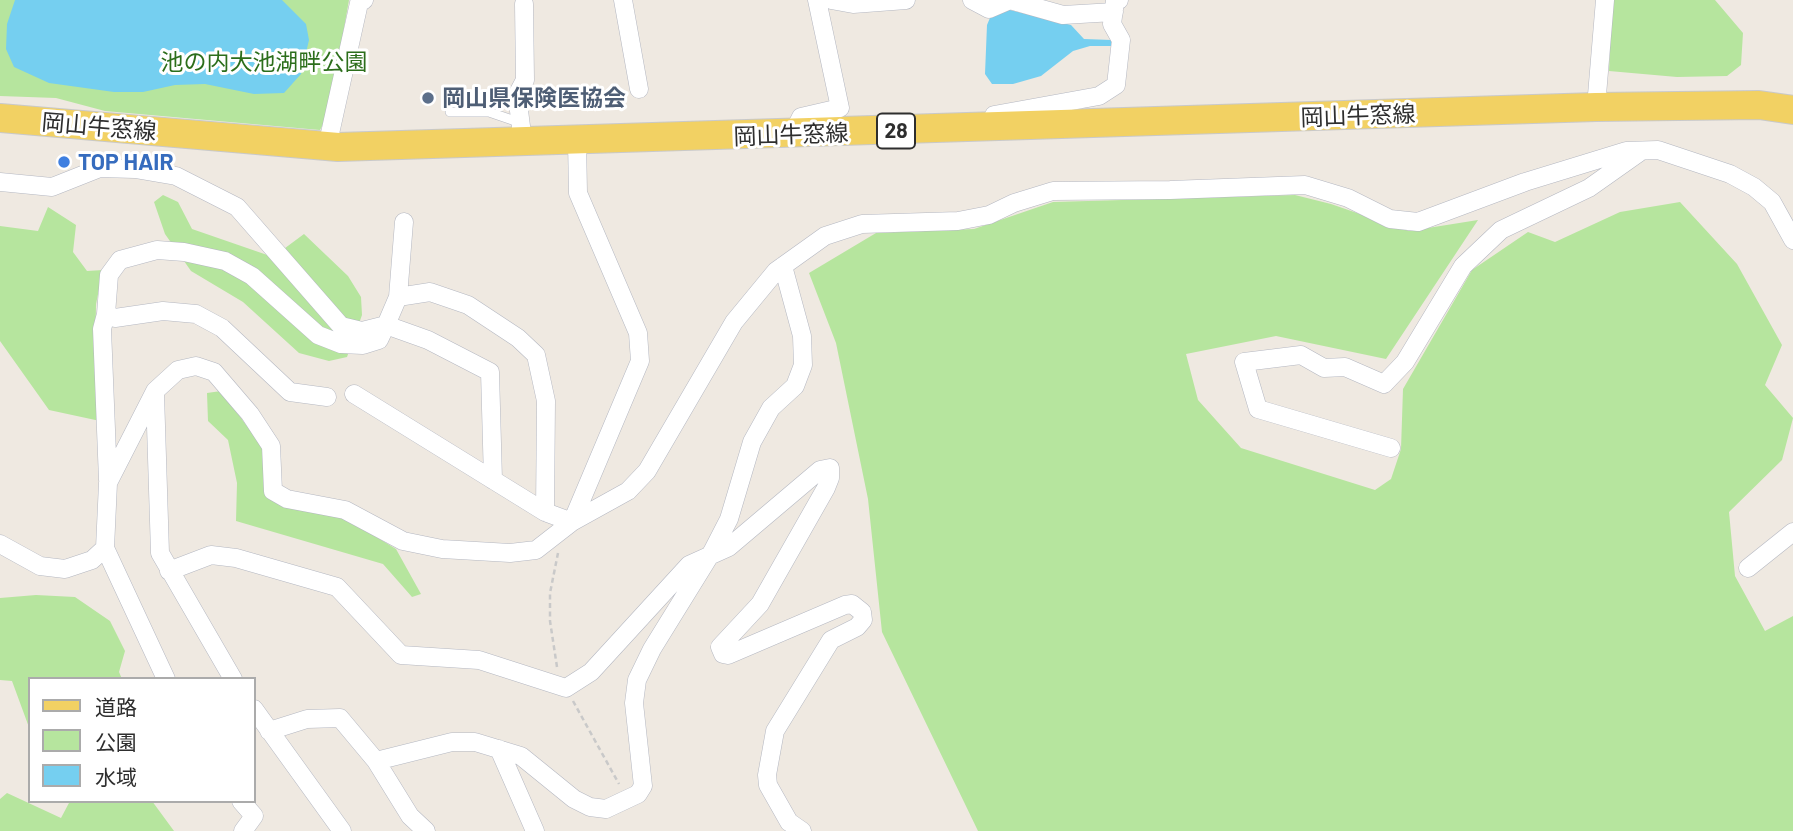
<!DOCTYPE html>
<meta charset="utf-8">
<style>
body{margin:0}
#map{position:relative;width:1793px;height:831px;overflow:hidden;background:#efe9e1;font-family:Barlow,"Noto Sans JP",sans-serif}
canvas{display:block}
.legend{position:absolute;left:28px;top:677px;width:228px;height:126px;box-sizing:border-box;background:#fff;border:2px solid #ababab;margin:0;padding:9px 12px;list-style:none;font-size:21px;color:#2e2e2e}
.legend li{display:flex;align-items:center;gap:14px;height:35px}
.legend b{width:35px;border:2px solid #ababab}
</style>
<div id="map">
<canvas width="1793" height="831"></canvas>
<ul class="legend">
<li><b style="height:9px;background:#f2d163"></b>道路</li>
<li><b style="height:19px;background:#b6e59e"></b>公園</li>
<li><b style="height:19px;background:#75cff0"></b>水域</li>
</ul>
</div>
<script>
const context = document.querySelector('canvas').getContext('2d');
context.lineJoin = 'round';
function paint(path, color) { context.fillStyle = color; context.fill(path, 'evenodd'); }
const shape = rows => new Path2D(rows.map(r => 'M' + r).join(''));
function strokePath(path, color, width, dash) { context.strokeStyle = color; context.lineWidth = width; context.lineCap = dash ? 'butt' : 'round'; context.setLineDash(dash || []); context.stroke(path); }
function write(font, color, halo, rows, align = 'center') {
  context.font = font + ' Barlow,"Noto Sans JP",sans-serif'; context.lineWidth = 6; context.setLineDash([]); context.textBaseline = 'middle'; context.strokeStyle = halo; context.fillStyle = color; for (const [text, x, y, turn = 0] of rows) {
    context.save(); context.translate(x, y); context.rotate((+turn || 0) * Math.PI / 180); context.textAlign = isNaN(turn) ? turn : align; if (halo) context.strokeText(text, 0, 0); context.fillText(text, 0, 0); context.restore();
  }
}
paint(shape([
 [0,0,349,0,329,113,320,130,105,111,56,98,0,96],
 [1612,0,1715,0,1743,33,1741,65,1727,76,1677,77,1609,71],
 [163,195,178,202,192,229,273,257,304,234,348,276,361,297,362,315,347,357,329,361,299,353,243,302,191,271,165,234,154,202],
 [1295,195,1331,204,1409,231,1478,220,1386,359,1276,336,1186,354,1198,400,1241,448,1375,490,1391,479,1401,449,1403,389,1472,270,1528,232,1555,242,1620,212,1680,202,1737,264,1782,345,1765,385,1793,418,1782,460,1729,512,1735,576,1765,631,1793,616,1793,831,978,831,882,632,868,499,836,343,809,273,876,233,974,229,1053,202],
 [48,207,76,225,73,252,87,271,103,270,96,304,95,365,100,421,49,410,0,341,0,226,38,231],
 [221,391,264,449,264,492,283,505,344,517,396,549,421,594,412,597,383,564,236,521,237,483,228,440,208,421,207,393],
 [36,595,75,597,110,621,125,651,119,672,122,679,30,679,30,730,12,681,0,680,0,598],
 [7,793,61,818,70,801,152,801,174,831,0,831,0,799]
]), '#b6e59e');
paint(shape([
 [15,0,282,0,306,24,309,40,301,74,284,93,254,94,205,84,175,85,143,92,114,92,49,83,14,67,6,49,7,24],
 [1002,8,1071,25,1084,39,1112,40,1113,46,1090,46,1073,51,1041,76,1013,84,992,84,985,74,987,25,992,13]
]), '#75cff0');
const lane = shape([
 [450,112,489,112,521,123]
]);
const street = shape([
 [623,0,639,89],
 [831,0,853,4,906,0],
 [972,0,989,9,1010,0],
 [1010,0,1063,15,1114,12],
 [1596,107,1605,0],
 [994,122,994,115,1099,96,1116,85,1121,40,1112,24,1115,1,1119,0],
 [792,135,801,117,840,108,817,0],
 [523,142,517,95,525,80,524,4],
 [327,147,359,3,364,0],
 [0,182,52,187,100,168,135,169,176,176,237,207,341,326,362,331,386,325,398,297,430,292,468,305,518,338,536,355,546,401,545,512,572,522],
 [398,297,404,222],
 [106,314,102,329,108,480],
 [155,394,160,553,233,679],
 [354,394,545,512],
 [327,397,290,392,222,328,196,314,163,311,115,318,106,314,109,275,120,260,157,250,184,252,225,261,252,276,318,335,341,344,363,345,379,340,386,325,428,340,490,372,493,480],
 [1391,448,1258,409,1244,362,1301,355,1324,368,1345,367,1384,384,1405,362,1463,266,1501,230,1589,188,1640,152],
 [572,522,640,361,638,333,578,193,577,141],
 [0,544,40,566,65,569,92,560,105,548,108,483,155,391,178,370,196,366,214,372,250,414,271,446,273,491,287,499,345,510,403,541,442,549,510,553,536,550,572,522,628,491,647,471,734,322,776,271,825,236,862,224,958,221,989,215,1014,203,1053,191,1170,190,1305,185,1348,198,1390,219,1418,222,1525,182,1626,151,1658,150,1730,174,1754,187,1772,202,1793,240],
 [105,548,166,679],
 [1748,568,1793,532],
 [169,571,211,555,236,558,337,587,401,655,479,660,566,688,591,672,689,565,729,547,820,470,830,468,830,478,826,488,760,604,720,647,723,654,728,655,845,605,852,604,862,612,863,620,857,627,831,640,775,731,767,775,768,785,789,822,802,831],
 [254,709,342,831],
 [269,731,307,719,340,718,376,761,410,816,426,831],
 [499,749,535,831],
 [376,761,452,742,475,742,521,756,574,799,590,807,606,809,638,794,643,786,634,703,637,680,652,649,712,552,729,519,752,442,771,408,795,386,803,365,802,336,783,266],
 [241,801,254,816,243,831]
]);
const primary = shape([
 [0,118,338,147,1596,107,1759,105,1793,110]
]);
strokePath(lane, '#b4b7c1', 10);
strokePath(street, '#b4b7c1', 19);
strokePath(primary, '#c9c9c9', 30);
strokePath(shape([
 [557,667,550,621,550,593,558,553],
 [573,701,619,784]
]), '#c9c9c9', 2.5, [5, 3.5]);
strokePath(lane, '#fff', 9);
strokePath(street, '#fff', 18);
strokePath(primary, '#f2d163', 28);
for (const [x, y, r, color] of [
 [428,98,7,"#5c6f8a"],
 [64,162,7,"#3f7fe0"]
]) { const dot = new Path2D(); dot.arc(x, y, r, 0, 2 * Math.PI); context.fillStyle = color; context.fill(dot); strokePath(dot, '#fff', 2.5); }
for (const [x, y, w] of [
 [896,131,38]
]) { const box = new Path2D(); box.roundRect(x - w / 2, y - 17.5, w, 35, 5); context.fillStyle = '#fff'; context.fill(box); strokePath(box, '#2e2e2e', 2); }
write('bold 21px', '#2e2e2e', null, [
 ["28",896,131]
]);
write('23px', '#2c6e1b', '#fff', [
 ["池の内大池湖畔公園",264,62]
]);
write('bold 23px', '#4e5e75', '#fff', [
 ["岡山県保険医協会",442,98]
], 'left');
write('23px', '#2e2e2e', '#fff', [
 ["岡山牛窓線",1358,116,-2],
 ["岡山牛窓線",99,127,5],
 ["岡山牛窓線",791,135,-2]
]);
write('bold 23px', '#366cbe', '#fff', [
 ["TOP HAIR",78,162]
], 'left');
</script>
